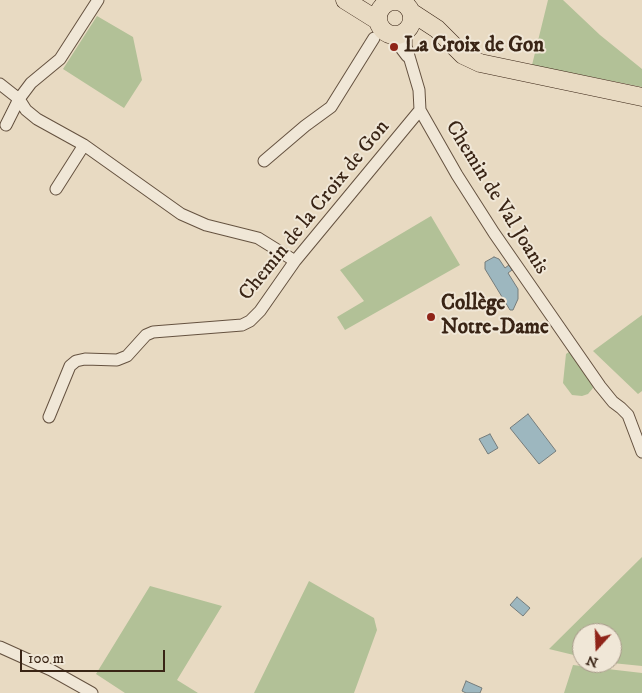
<!DOCTYPE html>
<meta charset="utf-8">
<style>
body{margin:0}
#map{position:relative;width:642px;height:693px;overflow:hidden;background:#e8dac2;font-family:"IM FELL DW Pica",serif}
canvas{display:block}
.north{position:absolute;left:572px;top:623px;width:50px;height:50px;box-sizing:border-box;background:#f0e7d7;border:1px solid #a79989;border-radius:50%;rotate:200deg;font-size:14px;font-weight:700;line-height:20px;text-align:center;color:#392415}
.north::after{content:'';display:block;margin:auto;width:18px;height:22px;background:#8f2418;clip-path:polygon(50% 0,100% 100%,50% 72%,0 100%)}
.scale{position:absolute;left:20px;top:650px;width:145px;height:22px;box-sizing:border-box;border:2px solid #392415;border-top:0;padding-left:6px;font-size:15px;line-height:18px;white-space:nowrap;color:#392415;-webkit-text-stroke:4px #f0e7d7;paint-order:stroke}
</style>
<div id="map">
<canvas width="642" height="693"></canvas>
<div class="north">N</div>
<div class="scale">100 m</div>
</div>
<script>
const context = document.querySelector('canvas').getContext('2d');
context.lineJoin = 'round';
function paint(path, color) { context.fillStyle = color; context.fill(path, 'evenodd'); }
const shape = rows => new Path2D(rows.map(r => 'M' + r).join(''));
function strokePath(path, color, width, dash) { context.strokeStyle = color; context.lineWidth = width; context.lineCap = dash ? 'butt' : 'round'; context.setLineDash(dash || []); context.stroke(path); }
function write(font, color, halo, rows, align = 'center') {
  context.font = font + ' "IM FELL DW Pica",serif'; context.lineWidth = 4; context.setLineDash([]); context.textBaseline = 'middle'; context.strokeStyle = halo; context.fillStyle = color; for (const [text, x, y, turn = 0] of rows) {
    context.save(); context.translate(x, y); context.rotate((+turn || 0) * Math.PI / 180); context.textAlign = isNaN(turn) ? turn : align; if (halo) context.strokeText(text, 0, 0); context.fillText(text, 0, 0); context.restore();
  }
}
paint(shape([
 [548,0,563,0,600,35,642,69,642,87,532,65],
 [97,16,133,37,142,80,124,108,63,69],
 [431,216,460,265,345,330,337,317,364,301,340,270],
 [642,315,642,391,638,394,593,351],
 [569,352,572,353,592,382,593,388,588,394,582,396,572,395,563,383,566,354],
 [642,557,642,666,612,663,612,633,582,633,582,657,549,649],
 [309,581,374,618,377,630,354,693,254,693],
 [150,586,222,606,177,680,198,693,125,693,96,674],
 [573,665,642,673,642,693,564,693]
]), '#b2c197');
const water = shape([
 [494,257,499,259,505,268,509,265,512,270,508,273,518,289,518,299,513,310,510,310,485,269,485,262,494,257],
 [528,414,556,451,539,464,510,428,528,414],
 [490,434,498,448,488,454,479,439,490,434],
 [517,597,530,608,523,616,510,605,517,597],
 [466,681,482,688,480,693,466,693,462,691,466,681]
]);
paint(water, '#9db7bf');
strokePath(water, '#757c7b', 1);
const minor = shape([
 [391,35,407,56],
 [0,84,19,99,26,110,37,119,84,145,181,214,206,225,258,238,295,261],
 [420,110,457,175,494,233,600,386,613,402,621,408,628,415,642,452],
 [6,125,19,99,31,83,60,59,98,0],
 [264,161,305,126,331,107,374,38],
 [56,189,84,145],
 [49,417,70,366,76,361,85,359,117,360,127,356,146,335,153,332,242,325,250,321,260,311,295,261,420,110,419,90,406,46,406,31],
 [0,647,51,670,92,693]
]);
const primary = shape([
 [345,0,377,20],
 '378 18a17 17 0 1 1 34 0a17 17 0 1 1-34 0Z',
 [411,12,437,29,463,55,480,63,642,97]
]);
strokePath(minor, '#655240', 13);
strokePath(primary, '#392415', 19);
strokePath(minor, '#f0e7d7', 11);
strokePath(primary, '#e8dac2', 18);
for (const [x, y, r, color] of [
 [394,47,5,"#8f2418"],
 [431,317,5,"#8f2418"]
]) { const dot = new Path2D(); dot.arc(x, y, r, 0, 2 * Math.PI); context.fillStyle = color; context.fill(dot); strokePath(dot, '#f0e7d7', 2); }
write('bold 21px', '#392415', '#f0e7d7', [
 ["La Croix de Gon",404,47],
 ["Collège",441,305],
 ["Notre-Dame",441,329]
], 'left');
write('21px', '#392415', '#f0e7d7', [
 ["Chemin de Val Joanis",496,198,58],
 ["Chemin de la Croix de Gon",315,211,-51]
]);
</script>
